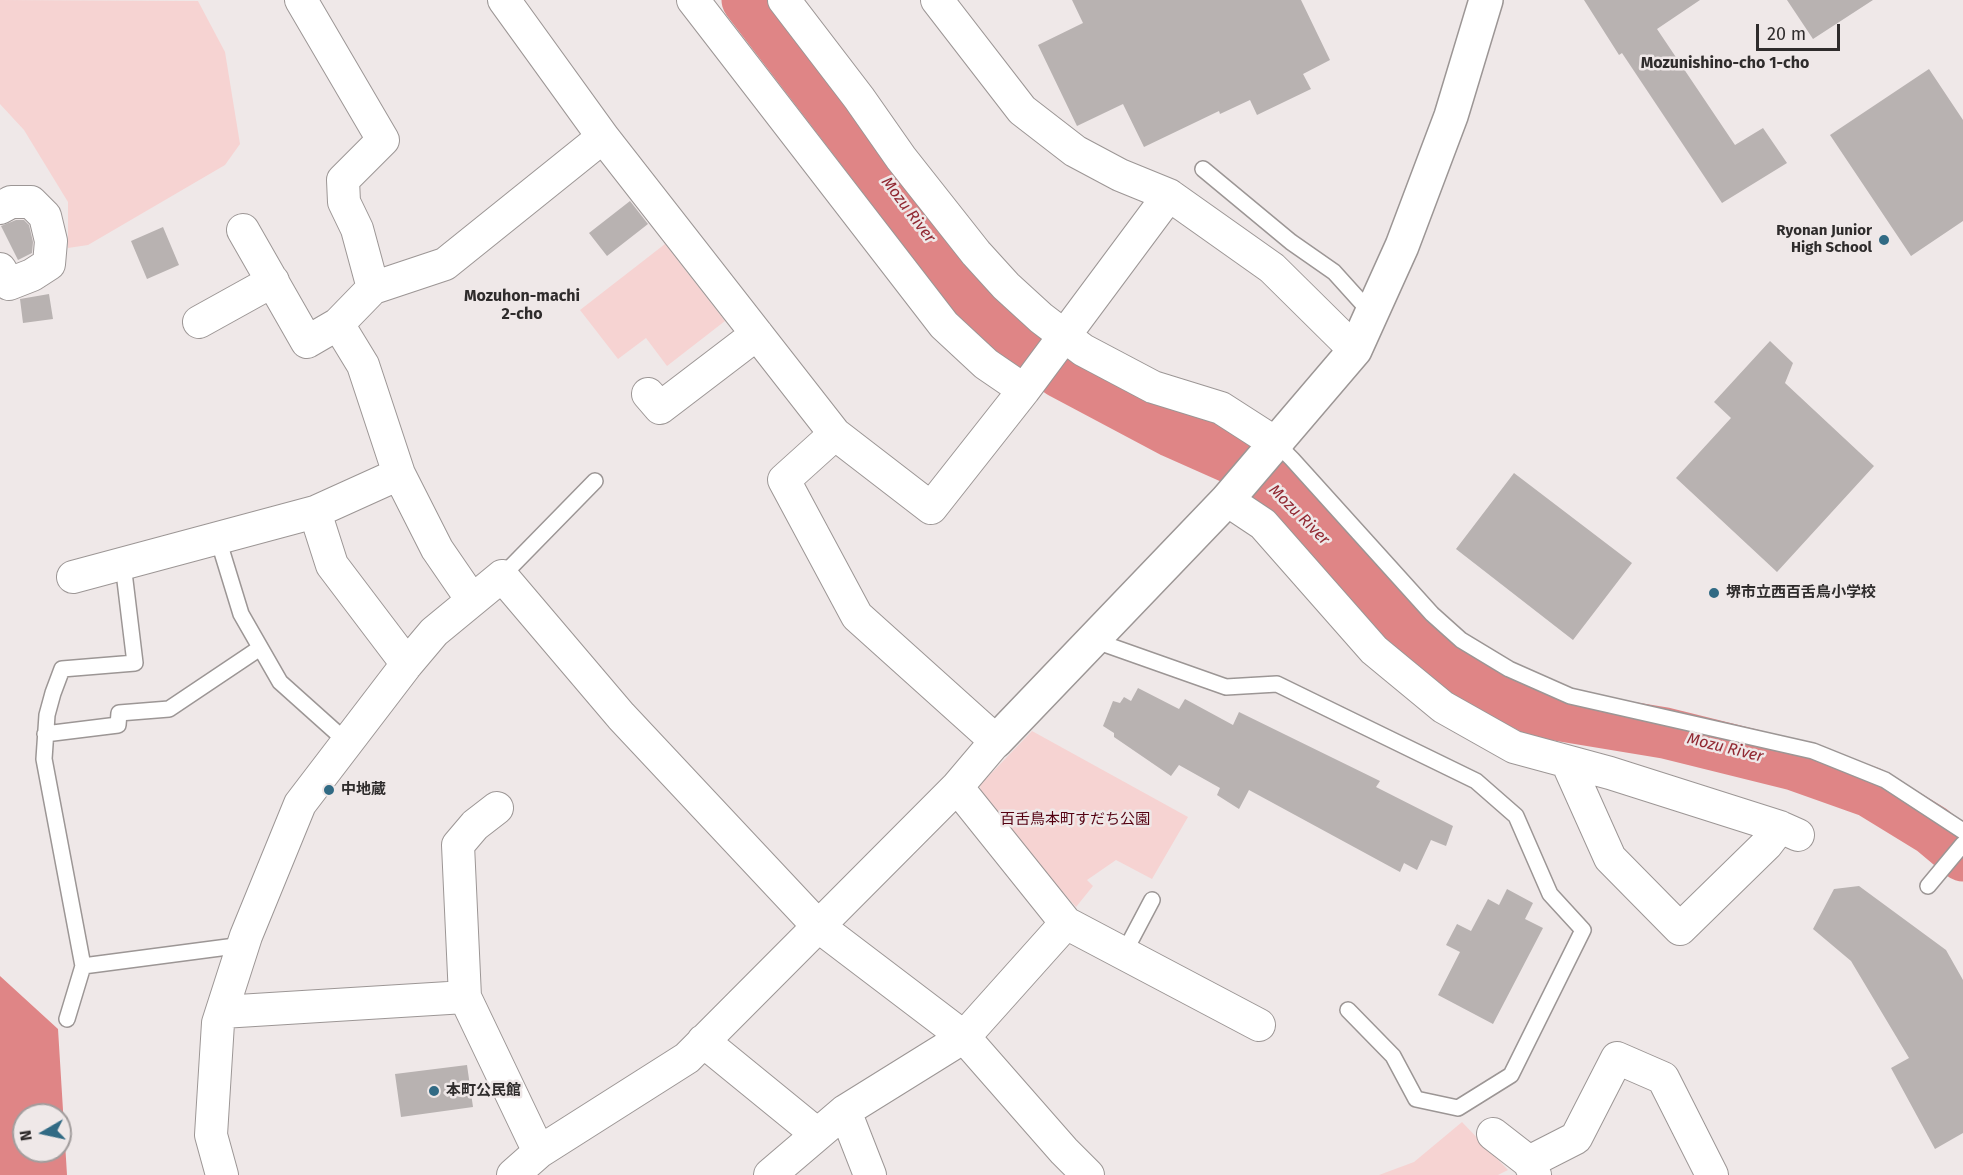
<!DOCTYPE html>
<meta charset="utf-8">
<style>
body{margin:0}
#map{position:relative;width:1963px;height:1175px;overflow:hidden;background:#efe8e8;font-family:"Fira Sans",sans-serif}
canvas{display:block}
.north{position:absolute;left:12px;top:1103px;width:60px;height:60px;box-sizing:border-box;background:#efe8e8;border:2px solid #a29d9d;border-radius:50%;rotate:261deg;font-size:16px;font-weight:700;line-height:24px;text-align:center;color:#2f2c2c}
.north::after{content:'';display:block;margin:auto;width:21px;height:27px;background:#316a84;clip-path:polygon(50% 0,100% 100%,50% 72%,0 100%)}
.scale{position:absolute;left:1756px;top:24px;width:84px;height:27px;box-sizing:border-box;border:3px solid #2f2c2c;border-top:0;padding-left:8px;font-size:18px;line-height:21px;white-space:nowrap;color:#2f2c2c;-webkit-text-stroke:4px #efe8e8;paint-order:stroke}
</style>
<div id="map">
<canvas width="1963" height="1175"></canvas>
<div class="north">N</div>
<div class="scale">20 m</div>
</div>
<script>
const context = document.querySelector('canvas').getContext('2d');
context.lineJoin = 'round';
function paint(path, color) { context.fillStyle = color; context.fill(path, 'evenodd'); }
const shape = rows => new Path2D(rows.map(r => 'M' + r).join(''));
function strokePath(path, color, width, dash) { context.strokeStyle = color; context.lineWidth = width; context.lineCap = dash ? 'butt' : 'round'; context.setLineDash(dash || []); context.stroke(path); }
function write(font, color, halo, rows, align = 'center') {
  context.font = font + ' "Fira Sans","Noto Sans JP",sans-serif'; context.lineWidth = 5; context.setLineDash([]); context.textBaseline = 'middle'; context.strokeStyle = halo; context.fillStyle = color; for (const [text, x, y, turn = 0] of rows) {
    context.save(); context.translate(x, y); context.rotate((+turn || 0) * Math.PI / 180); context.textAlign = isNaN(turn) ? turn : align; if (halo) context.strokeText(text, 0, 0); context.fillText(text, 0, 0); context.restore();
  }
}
paint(shape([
 [0,0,198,1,225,52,240,144,225,165,88,245,68,248,68,202,24,130,0,104],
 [665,244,725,321,667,366,646,338,618,359,580,310],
 [1032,731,1188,817,1152,879,1116,860,1087,880,1093,886,1076,907,982,801,980,785],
 [1462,1122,1508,1170,1498,1175,1379,1175,1414,1162]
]), '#f6d3d2');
paint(shape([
 [0,976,58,1029,67,1175,0,1175],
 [24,1115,60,1115,60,1151,24,1151]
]), '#df8586');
strokePath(shape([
 [747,0,987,313,1035,355,1061,373,1172,432,1235,460,1273,486,1388,607,1459,670,1538,712,1665,733,1794,765,1870,792,1932,830,1963,856]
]), '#df8586', 51);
paint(shape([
 [1072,0,1301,0,1330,60,1303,74,1311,89,1257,115,1250,100,1220,114,1219,111,1144,147,1123,104,1077,126,1038,45,1083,23],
 [1584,0,1700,0,1657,29,1735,145,1763,128,1787,163,1722,203,1622,53,1619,55],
 [1787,0,1873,0,1813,39],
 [1929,69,1963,120,1963,221,1911,256,1830,135],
 [630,201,648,224,607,256,589,233],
 [16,220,24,220,29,225,33,242,32,253,18,260,1,226],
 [163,227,179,265,147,279,131,241],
 [49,294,53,319,23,323,20,299],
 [1770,341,1793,363,1785,383,1874,466,1777,572,1676,478,1731,418,1714,402],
 [1514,473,1632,563,1573,640,1456,549],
 [1138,688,1179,709,1185,699,1233,725,1239,712,1380,781,1376,787,1453,826,1446,846,1431,840,1417,870,1404,863,1400,872,1249,790,1239,809,1217,795,1220,788,1179,765,1171,776,1114,737,1114,733,1103,726,1113,701,1120,703,1124,697,1131,701],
 [1859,886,1946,950,1963,980,1963,1133,1935,1149,1891,1068,1909,1058,1851,961,1813,929,1834,889],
 [1507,889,1533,903,1525,919,1543,928,1493,1024,1438,995,1460,952,1446,945,1457,924,1471,931,1488,899,1499,905],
 [467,1065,473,1107,401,1117,395,1074]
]), '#b8b2b1');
const lane = shape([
 [1203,169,1291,242,1334,272,1371,313],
 [1277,444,1292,459,1432,614,1461,640,1509,669,1570,696,1813,751,1885,780,1963,831],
 [218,539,241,614,280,682,347,742],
 [502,576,595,481],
 [1093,640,1226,687,1277,684,1476,781,1516,816,1550,894,1583,930,1511,1075,1458,1108,1416,1099,1393,1056,1348,1010],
 [45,734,118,725,119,713,169,709,260,648],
 [1928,886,1963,844],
 [1124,953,1152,900],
 [83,966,243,945],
 [67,1019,83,966,44,759,47,715,53,693,62,669,135,663,123,564]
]);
const street = shape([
 [301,0,383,140,343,180,344,202,357,229,373,288,338,324,363,365,399,474,437,549,472,600],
 [504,0,603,137,835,434,931,508,1024,390,1169,195],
 [693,0,944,325,986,364,1024,390],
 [784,0,859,98,901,158,976,253,1006,286,1041,318,1083,350,1153,387,1221,408,1277,444],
 [937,0,1022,110,1075,151,1120,175,1169,195,1272,268,1355,350],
 [0,208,11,202,31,202,45,216,51,241,49,264,32,275,9,284,0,269],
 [243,230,307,342,338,324],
 [373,288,445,264,603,137],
 [199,322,273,281],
 [648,394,660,408,757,334],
 [1227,500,1263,524,1374,650,1443,707,1514,747,1610,773,1780,827,1798,835],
 [315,512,332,565,407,664],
 [73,577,315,512,399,474],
 [1567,762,1610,858,1680,929,1767,844,1780,827],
 [957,787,1066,923,1259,1025],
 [497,808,475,825,458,845,465,997,539,1152],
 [222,1012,465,997],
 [703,1041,817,1134],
 [845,1111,870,1175],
 [1493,1134,1529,1162],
 [222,1175,211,1135,218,1023,246,936,300,804,407,664,434,632,502,576,621,716,818,926,964,1037,1064,1151,1088,1175],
 [513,1175,539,1152,687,1058,957,787,996,741,857,616,784,480,835,434],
 [770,1175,845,1111,964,1037,1066,923],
 [1535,1175,1529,1162,1576,1138,1617,1058,1663,1078,1712,1175]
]);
const secondary = shape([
 [996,741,1227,500,1355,350,1402,246,1451,116,1486,0]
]);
strokePath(lane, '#9c9695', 18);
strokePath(street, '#9c9695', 34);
strokePath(secondary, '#9c9695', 36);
strokePath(lane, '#fff', 15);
strokePath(street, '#fff', 32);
strokePath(secondary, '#fff', 33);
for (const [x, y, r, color] of [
 [1884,240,6,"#316a84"],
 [1714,593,6,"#316a84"],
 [329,790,6,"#316a84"],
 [434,1091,6,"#316a84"]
]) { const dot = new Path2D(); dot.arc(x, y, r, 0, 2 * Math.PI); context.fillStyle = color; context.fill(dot); strokePath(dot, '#efe8e8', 2); }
write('bold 15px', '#2f2c2c', '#efe8e8', [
 ["Ryonan Junior",1872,231,"right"],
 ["High School",1872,248,"right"],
 ["堺市立西百舌鳥小学校",1726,593],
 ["中地蔵",341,790],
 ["本町公民館",446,1091]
], 'left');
write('15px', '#540111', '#efe8e8', [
 ["百舌鳥本町すだち公園",1075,820]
]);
write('bold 16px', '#2f2c2c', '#efe8e8', [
 ["Mozunishino-cho 1-cho",1725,64],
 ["Mozuhon-machi",522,297],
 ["2-cho",522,315]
]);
write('italic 16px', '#912832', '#efe8e8', [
 ["Mozu River",908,210,53],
 ["Mozu River",1299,515,45],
 ["Mozu River",1725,748,14]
]);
</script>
